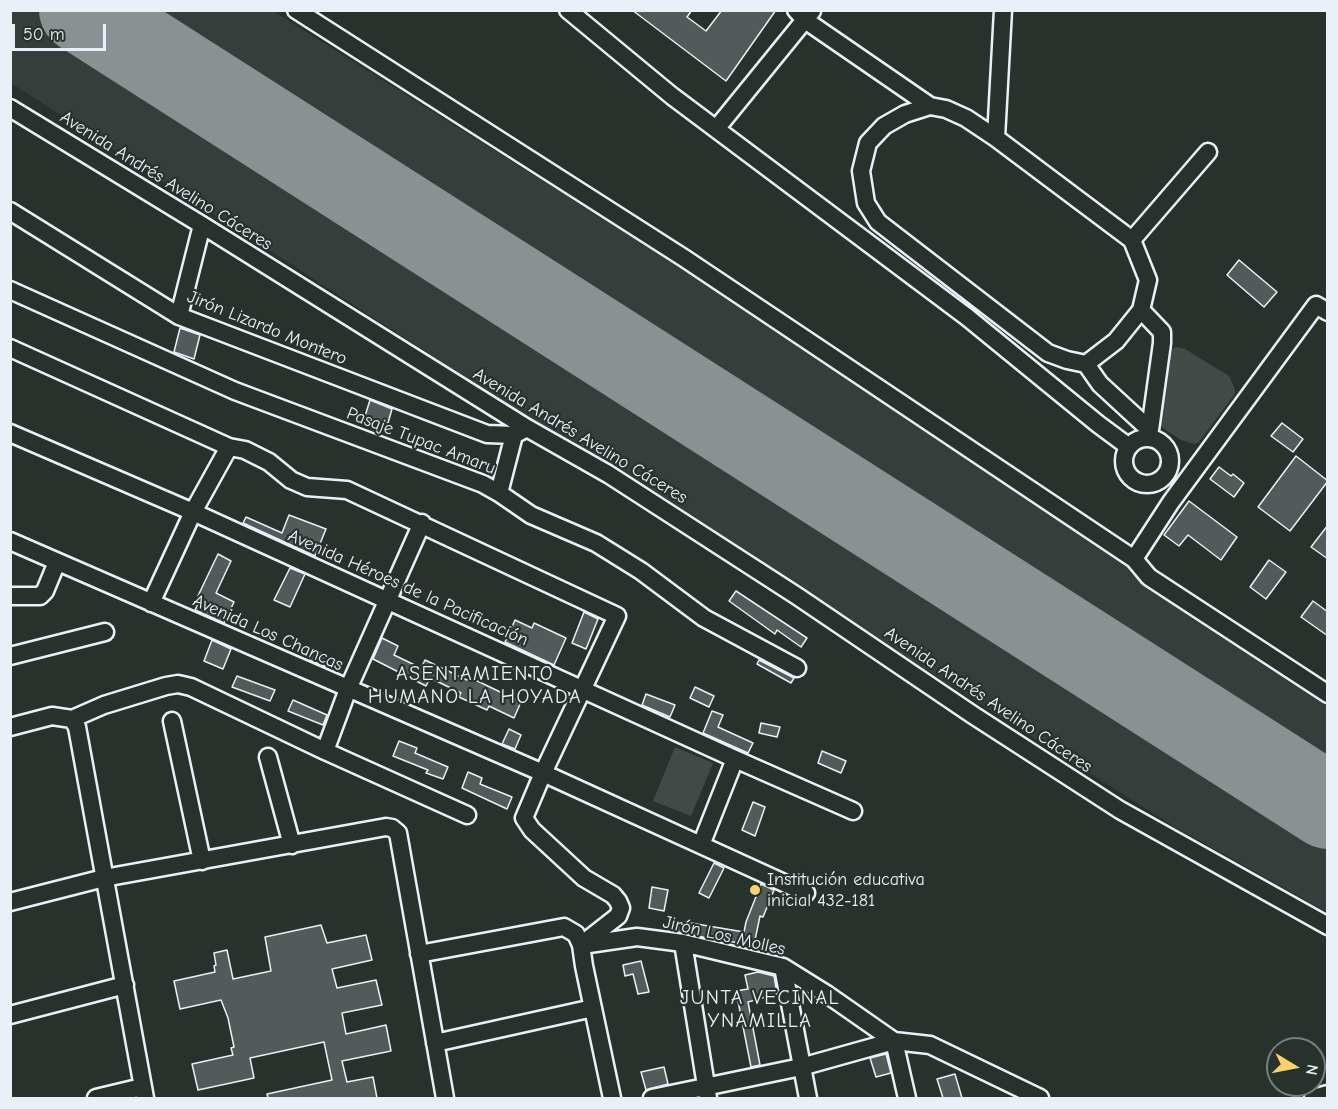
<!DOCTYPE html>
<meta charset="utf-8">
<style>
body{margin:0}
#map{position:relative;width:1338px;height:1109px;overflow:hidden;background:#26332d;font-family:"Comic Neue",sans-serif}
canvas{display:block}
.frame{position:absolute;inset:0;border:12px solid #e8f1f8;pointer-events:none}
.north{position:absolute;left:1266px;top:1037px;width:60px;height:60px;box-sizing:border-box;background:#26332d;border:2px solid #747f7e;border-radius:50%;rotate:100deg;font-size:16px;font-weight:700;line-height:24px;text-align:center;color:#e8f1f8}
.north::after{content:'';display:block;margin:auto;width:21px;height:27px;background:#ffd166;clip-path:polygon(50% 0,100% 100%,50% 72%,0 100%)}
.scale{position:absolute;left:12px;top:24px;width:94px;height:27px;box-sizing:border-box;border:3px solid #e8f1f8;border-top:0;padding-left:8px;font-size:18px;line-height:21px;white-space:nowrap;color:#e8f1f8;-webkit-text-stroke:4px #26332d;paint-order:stroke}
</style>
<div id="map">
<canvas width="1338" height="1109"></canvas>
<div class="frame"></div>
<div class="north">N</div>
<div class="scale">50 m</div>
</div>
<script>
const context = document.querySelector('canvas').getContext('2d');
context.lineJoin = 'round';
function paint(path, color) { context.fillStyle = color; context.fill(path, 'evenodd'); }
const shape = rows => new Path2D(rows.map(r => 'M' + r).join(''));
function strokePath(path, color, width, dash) { context.strokeStyle = color; context.lineWidth = width; context.lineCap = dash ? 'butt' : 'round'; context.setLineDash(dash || []); context.stroke(path); }
function write(font, color, halo, rows, align = 'center') {
  context.font = font + ' "Comic Neue",sans-serif'; context.lineWidth = 4.5; context.setLineDash([]); context.textBaseline = 'middle'; context.strokeStyle = halo; context.fillStyle = color; for (const [text, x, y, turn = 0] of rows) {
    context.save(); context.translate(x, y); context.rotate((+turn || 0) * Math.PI / 180); context.textAlign = isNaN(turn) ? turn : align; if (halo) context.strokeText(text, 0, 0); context.fillText(text, 0, 0); context.restore();
  }
}
paint(shape([
 [10,11,273,11,672,262,1133,566,1130,573,1327,706,1327,912,1175,827,570,445,11,83]
]), '#333f3a');
paint(shape([
 [1177,347,1185,349,1229,376,1235,389,1235,394,1199,442,1195,444,1181,440,1157,424,1165,354,1171,349],
 [675,747,713,763,691,816,653,801]
]), '#3e4b47');
strokePath(shape([
 [82,10,1328,806]
]), '#879292', 86);
const building = shape([
 [632,10,692,10,687,17,706,31,722,10,776,10,726,81,632,10],
 [1239,260,1277,292,1264,307,1227,275,1239,260],
 [180,328,200,335,194,359,174,352,180,328],
 [370,400,392,409,388,423,365,416,370,400],
 [1282,423,1303,439,1293,452,1271,436,1282,423],
 [1296,456,1328,481,1290,531,1258,507,1296,456],
 [1219,467,1231,476,1233,474,1244,483,1234,497,1210,479,1219,467],
 [1189,501,1237,537,1221,560,1188,535,1179,546,1164,535,1189,501],
 [289,515,326,529,315,556,243,523,246,517,282,533,289,515],
 [1328,525,1328,559,1311,547,1328,525],
 [218,554,231,561,216,593,234,602,224,623,195,610,199,602,196,600,218,554],
 [1269,560,1286,572,1266,599,1250,587,1269,560],
 [290,568,305,574,290,607,274,600,290,568],
 [736,591,807,638,801,647,777,630,775,634,729,601,736,591],
 [1313,601,1328,612,1328,636,1301,617,1313,601],
 [584,612,598,619,586,649,572,643,584,612],
 [515,620,532,628,534,623,566,638,554,665,505,642,515,620],
 [382,638,398,646,394,655,421,668,425,660,467,680,469,677,521,702,514,718,489,706,487,710,459,697,461,693,430,678,426,686,373,659,382,638],
 [212,640,231,649,223,669,204,661,212,640],
 [314,650,331,658,327,667,309,660,314,650],
 [759,660,794,678,791,683,757,664,759,660],
 [237,676,275,690,270,701,232,687,237,676],
 [695,687,714,696,709,707,690,698,695,687],
 [646,694,675,705,670,717,642,705,646,694],
 [293,700,327,715,323,725,288,711,293,700],
 [712,711,723,715,718,727,753,743,748,753,703,733,712,711],
 [761,723,780,727,777,737,759,733,761,723],
 [509,729,521,735,515,749,502,744,509,729],
 [399,741,417,748,415,753,448,767,443,779,426,773,428,770,393,756,399,741],
 [822,751,846,761,841,773,818,763,822,751],
 [468,772,482,778,480,784,512,797,507,809,462,788,468,772],
 [753,802,765,807,755,836,742,830,753,802],
 [714,863,724,868,709,898,699,893,714,863],
 [761,884,774,890,763,917,760,916,754,945,712,939,678,932,679,921,744,932,746,922,761,884],
 [652,887,668,890,664,911,649,908,652,887],
 [321,925,327,943,366,935,372,960,332,969,337,988,376,980,382,1005,342,1013,346,1034,386,1025,391,1051,342,1061,347,1082,373,1077,377,1098,268,1098,267,1094,332,1080,324,1042,250,1058,254,1078,198,1090,192,1064,233,1055,231,1048,234,1047,228,1018,221,1000,180,1009,174,981,215,972,214,966,216,965,214,953,227,950,233,979,271,971,265,937,321,925],
 [641,961,649,992,638,994,633,974,625,976,623,965,641,961],
 [758,972,774,976,777,994,748,1002,760,1065,751,1067,736,991,748,989,745,975,758,972],
 [886,1054,891,1073,876,1077,870,1058,886,1054],
 [664,1067,668,1084,646,1090,641,1072,664,1067],
 [955,1074,962,1098,943,1098,937,1079,955,1074]
]);
paint(building, '#505c59');
strokePath(building, '#e8f1f8', 1.5);
const minor = shape([
 [296,10,684,258,1134,559,1149,577,1328,694],
 [568,10,672,96,967,317,1098,424,1129,447],
 [796,10,805,20,930,106,946,109,966,118,996,138,1132,240,1148,280,1141,310,1116,341,1086,364],
 [930,106,905,114,884,126,868,143,861,171,866,203,878,222,1048,353,1067,360,1086,364,1100,384,1150,430],
 [10,108,202,225,527,428,608,474,797,596,973,715,1120,810,1328,926],
 [716,129,812,11],
 [996,138,1003,10],
 [10,211,179,316,487,434,514,435,527,428],
 [1132,240,1208,152],
 [10,290,235,391,483,484,499,493,531,515,596,543,641,571,704,618,797,668],
 [1141,310,1162,332,1162,343,1149,437],
 [179,316,202,225],
 [10,348,229,447,193,512,151,603],
 [10,433,193,512,735,759,853,811],
 '1124 461a23 23 0 1 1 46 0a23 23 0 1 1-46 0Z',
 [229,447,245,450,269,462,291,480,307,487,347,490,617,616,543,773,524,818,532,830,584,878,613,895,618,901,621,908,618,916,581,945],
 [499,493,514,435],
 [10,541,543,773,806,893],
 [1134,559,1171,502,1316,305,1328,312],
 [10,596,40,596,45,591,57,562],
 [10,656,105,632],
 [72,719,77,727,145,1098],
 [172,721,202,861],
 [10,727,52,716,72,719,104,705,166,686,178,684,191,687,325,751,467,815],
 [325,751,348,689,422,523],
 [268,757,292,845],
 [701,845,735,759],
 [10,902,104,878,386,827,392,828,398,833,445,1098],
 [683,943,708,1098],
 [582,945,637,937,683,943,783,967,828,995,894,1041,930,1045,1040,1098],
 [419,954,564,927,576,934,581,945,584,966,612,1098],
 [783,967,808,1098],
 [10,1015,125,985],
 [435,1043,593,1008],
 [96,1098,142,1087],
 [652,1098,801,1067,894,1041,907,1098],
 [1313,1098,1328,1094]
]);
strokePath(minor, '#e8f1f8', 21);
strokePath(minor, '#26332d', 16);
for (const [x, y, r, color] of [
 [755,890,6,"#ffd166"]
]) { const dot = new Path2D(); dot.arc(x, y, r, 0, 2 * Math.PI); context.fillStyle = color; context.fill(dot); strokePath(dot, '#26332d', 2); }
write('18px', '#e8f1f8', '#26332d', [
 ["Avenida Andrés Avelino Cáceres",166,181,32],
 ["Jirón Lizardo Montero",267,328,22],
 ["Avenida Andrés Avelino Cáceres",580,436,31],
 ["Pasaje Tupac Amaru",421,441,21],
 ["Avenida Héroes de la Pacificación",408,588,24],
 ["Avenida Los Chancas",268,633,24],
 ["Avenida Andrés Avelino Cáceres",988,700,34],
 ["Jirón Los Molles",724,936,13]
]);
write('18px', '#e8f1f8', '#26332d', [
 ["Institución educativa",767,880],
 ["inicial 432-181",767,901]
], 'left');
context.letterSpacing = '1.5px';
write('20px', '#e8f1f8', '#26332d', [
 ["ASENTAMIENTO",475,674],
 ["HUMANO LA HOYADA",475,697],
 ["JUNTA VECINAL",760,998],
 ["YNAMILLA",760,1021]
]);
context.letterSpacing = '0px';
</script>
